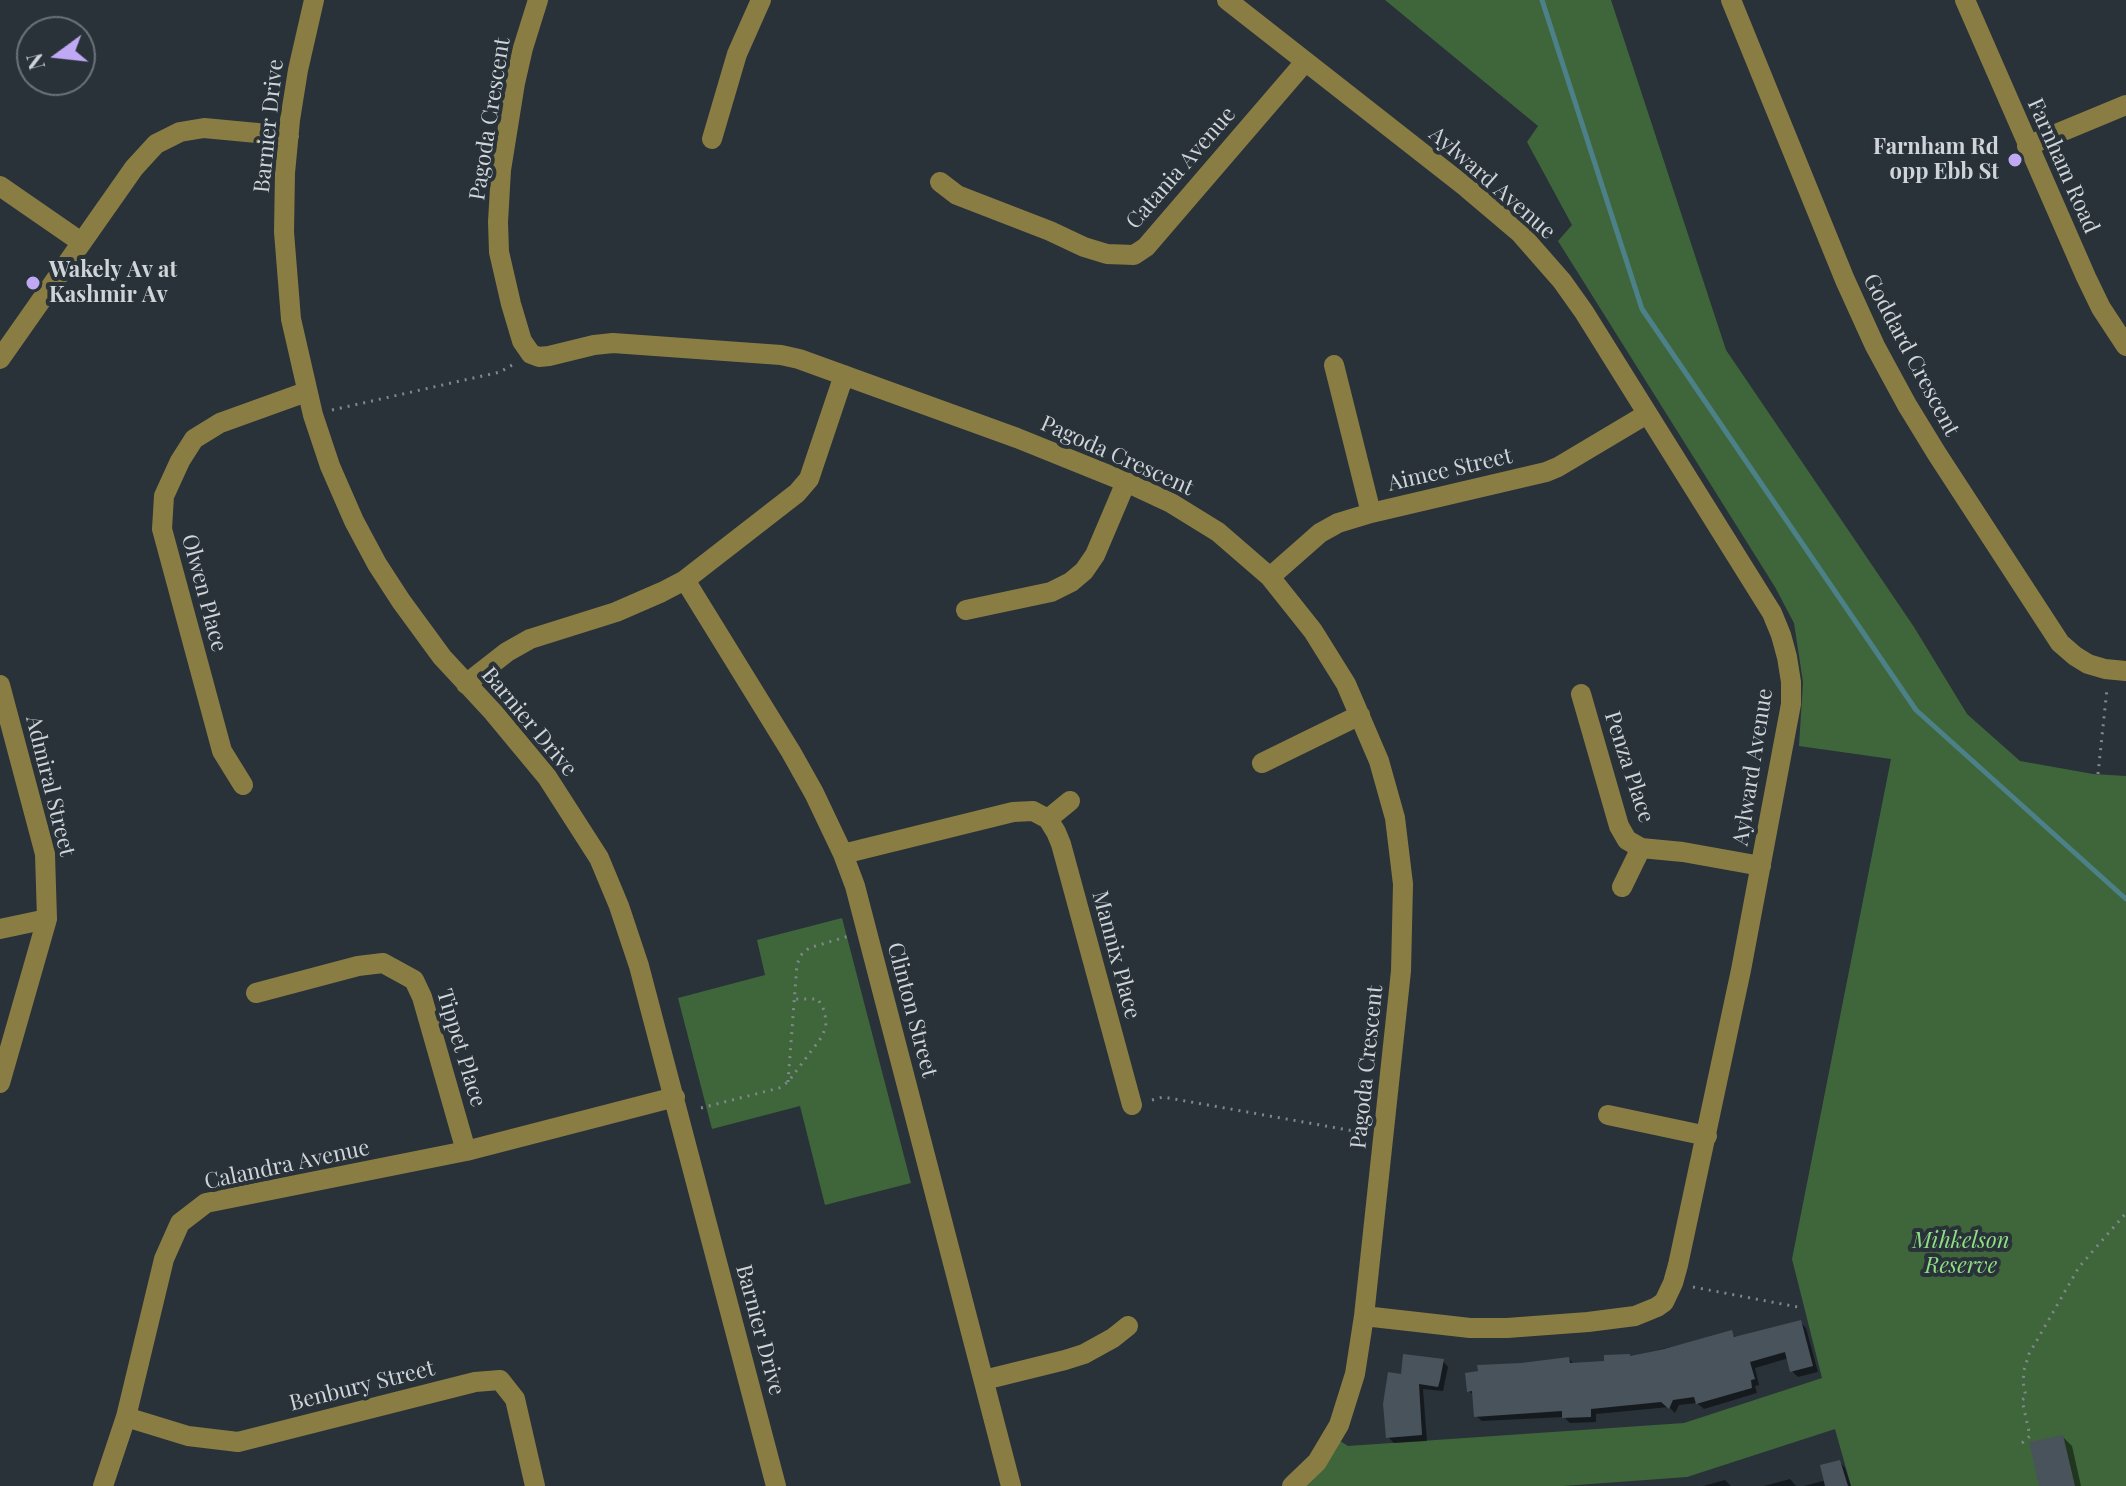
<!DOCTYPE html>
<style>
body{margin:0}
#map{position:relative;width:2126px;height:1486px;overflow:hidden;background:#293239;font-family:"Playfair Display",serif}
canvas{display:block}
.north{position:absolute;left:16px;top:16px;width:80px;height:80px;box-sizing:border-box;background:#293239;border:2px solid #6b7379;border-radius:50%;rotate:255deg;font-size:22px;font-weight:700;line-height:32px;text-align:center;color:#cfd4d9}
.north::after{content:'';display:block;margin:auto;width:28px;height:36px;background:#bfa9f4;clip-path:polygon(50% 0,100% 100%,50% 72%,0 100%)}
</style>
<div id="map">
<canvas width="2126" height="1486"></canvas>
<div class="north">N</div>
</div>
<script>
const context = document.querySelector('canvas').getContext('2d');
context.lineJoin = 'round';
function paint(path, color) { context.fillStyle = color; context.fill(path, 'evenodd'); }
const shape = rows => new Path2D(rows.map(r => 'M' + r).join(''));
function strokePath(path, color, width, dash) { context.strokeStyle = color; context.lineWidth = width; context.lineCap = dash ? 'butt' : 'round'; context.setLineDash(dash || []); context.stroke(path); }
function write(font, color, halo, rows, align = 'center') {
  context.font = font + ' "Playfair Display",serif'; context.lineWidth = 8; context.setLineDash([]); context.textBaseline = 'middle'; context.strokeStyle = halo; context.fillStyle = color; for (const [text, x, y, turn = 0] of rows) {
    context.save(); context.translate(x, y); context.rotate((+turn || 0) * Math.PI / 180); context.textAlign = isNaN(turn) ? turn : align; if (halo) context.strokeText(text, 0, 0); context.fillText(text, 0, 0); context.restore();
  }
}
paint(shape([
 [1385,0,1611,0,1726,350,1914,627,1967,714,2020,761,2093,774,2126,776,2126,1486,1851,1486,1835,1429,1687,1477,1563,1486,1292,1486,1332,1436,1348,1446,1684,1423,1822,1378,1792,1259,1891,759,1799,746,1803,682,1794,623,1775,587,1558,241,1572,225,1527,142,1538,126],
 [842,918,911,1183,825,1205,800,1106,712,1129,678,998,765,975,757,940]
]), '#3f663a');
paint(shape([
 [1800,1322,1806,1328,1818,1372,1798,1377,1792,1371,1789,1358,1755,1368,1759,1385,1755,1386,1757,1393,1704,1409,1697,1403,1679,1405,1675,1413,1669,1407,1596,1414,1596,1422,1570,1423,1564,1417,1482,1421,1476,1416,1475,1396,1469,1391,1569,1359,1574,1364,1606,1362,1731,1333,1737,1338],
 [1443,1361,1448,1367,1443,1391,1423,1389,1427,1441,1394,1443,1388,1437,1402,1376],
 [2063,1437,2072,1446,2081,1486,2041,1486],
 [1840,1462,1845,1468,1851,1486,1804,1486,1826,1480],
 [1790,1479,1796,1486,1764,1486],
 [1725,1480,1731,1486,1703,1486]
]), '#0007');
strokePath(shape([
 [1542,0,1642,309,1916,710,2126,899]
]), '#4d8189', 5);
paint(shape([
 [1801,1320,1813,1366,1790,1372,1785,1352,1750,1362,1755,1379,1751,1380,1752,1388,1696,1404,1694,1397,1673,1400,1669,1409,1661,1402,1591,1409,1591,1417,1562,1418,1562,1411,1474,1417,1472,1391,1467,1392,1465,1373,1478,1371,1477,1365,1521,1363,1569,1357,1570,1363,1604,1361,1604,1355,1630,1354,1630,1356,1664,1349,1732,1330,1734,1337],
 [1403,1354,1444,1359,1440,1380,1438,1387,1419,1384,1422,1435,1386,1438,1383,1404,1388,1372,1401,1374],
 [2063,1435,2075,1486,2039,1486,2029,1442],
 [1840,1460,1848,1486,1825,1486,1820,1465]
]), '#49535b');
strokePath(shape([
 [332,410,500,372,514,364],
 [2098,774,2107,689],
 [788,1082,797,964,802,954,809,948,849,936],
 [1152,1100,1163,1097,1365,1133],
 [701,1108,779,1088,788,1082,821,1038,826,1027,825,1012,818,999,795,999],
 [1693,1287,1803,1308],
 [2022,1443,2030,1436,2022,1400,2026,1397,2023,1382,2024,1370,2029,1354,2079,1267,2126,1213]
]), '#80878d', 3, [2, 6]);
strokePath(shape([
 [314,0,298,70,290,120,285,173,284,232,291,319,313,415,330,466,354,521,377,564,401,601,442,657,493,712,547,777,599,858,619,906,639,966,776,1486],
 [538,0,523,48,515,83,501,170,498,222,499,252,511,304,522,341,531,354,539,357,549,356,594,345,613,343,781,355,799,359,1017,438,1126,482,1171,503,1218,532,1270,577,1313,631,1346,684,1379,761,1395,818,1403,884,1401,971,1364,1316,1355,1374,1339,1425,1317,1462,1292,1486],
 [1227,0,1467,188,1519,232,1562,281,1584,312,1772,613,1781,635,1787,657,1791,682,1791,704,1741,970,1678,1265,1673,1283,1664,1302,1657,1307,1635,1316,1588,1322,1507,1328,1470,1328,1364,1316],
 [1731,0,1845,280,1875,346,1907,405,1937,454,2060,643,2075,656,2088,664,2105,669,2126,671],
 [1965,0,2086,277,2101,308,2126,346],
 [712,139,737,54,761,0],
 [2027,146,2126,105],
 [940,182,957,195,1050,231,1084,247,1107,254,1134,255,1146,247,1305,62],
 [0,186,81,242],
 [0,359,134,168,156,144,180,132,204,128,289,136],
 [1334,365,1371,513],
 [1270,577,1320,533,1338,523,1371,513,1546,472,1558,467,1647,414],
 [685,580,791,752,814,793,843,854,855,886,1011,1486],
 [966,610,1051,592,1071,582,1084,571,1095,555,1126,482],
 [466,684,507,652,530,639,616,612,662,592,685,580,797,493,809,479,844,375],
 [0,685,45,854,47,919,0,1083],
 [1581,694,1619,826,1627,840,1641,848,1683,852,1761,866],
 [1262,763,1360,715],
 [243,785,222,751,162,529,164,496,180,461,194,439,220,423,306,392],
 [1048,819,1070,801],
 [843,854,1013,812,1033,811,1048,819,1056,832,1061,844,1132,1105],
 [1622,887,1641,848],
 [0,929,47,919],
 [256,993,358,966,383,963,414,980,422,997,466,1151],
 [1608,1115,1707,1136],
 [984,1380,1065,1360,1084,1354,1113,1338,1128,1326],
 [126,1417,188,1436,238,1442,475,1382,500,1380,515,1399,535,1486],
 [103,1486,126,1417,164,1259,180,1223,206,1203,466,1151,675,1097]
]), '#8a7d44', 20);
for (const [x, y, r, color] of [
 [2015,160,8,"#bfa9f4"],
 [33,283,8,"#bfa9f4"]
]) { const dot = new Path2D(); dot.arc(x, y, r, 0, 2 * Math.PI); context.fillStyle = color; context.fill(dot); strokePath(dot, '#293239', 3); }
write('22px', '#cfd4d9', '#293239', [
 ["Pagoda Crescent",490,119,-81],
 ["Barnier Drive",269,126,-84],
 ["Farnham Road",2063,166,66],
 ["Catania Avenue",1181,168,-49],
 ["Aylward Avenue",1492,183,41],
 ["Goddard Crescent",1911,355,62],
 ["Pagoda Crescent",1117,456,24],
 ["Aimee Street",1450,470,-13],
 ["Olwen Place",204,593,75],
 ["Barnier Drive",529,722,50],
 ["Penza Place",1629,767,72],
 ["Aylward Avenue",1753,767,-81],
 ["Admiral Street",50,786,76],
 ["Mannix Place",1116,955,75],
 ["Clinton Street",912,1010,75],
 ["Tippet Place",461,1048,73],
 ["Pagoda Crescent",1367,1067,-84],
 ["Calandra Avenue",287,1165,-12],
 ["Barnier Drive",760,1330,75],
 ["Benbury Street",362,1386,-14]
]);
write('bold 22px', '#cfd4d9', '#293239', [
 ["Farnham Rd",1999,147],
 ["opp Ebb St",1999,172],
 ["Wakely Av at",49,270,"left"],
 ["Kashmir Av",49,295,"left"]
], 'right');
write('italic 22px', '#8fde83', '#293239', [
 ["Mihkelson",1961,1241],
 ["Reserve",1961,1266]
]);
</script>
